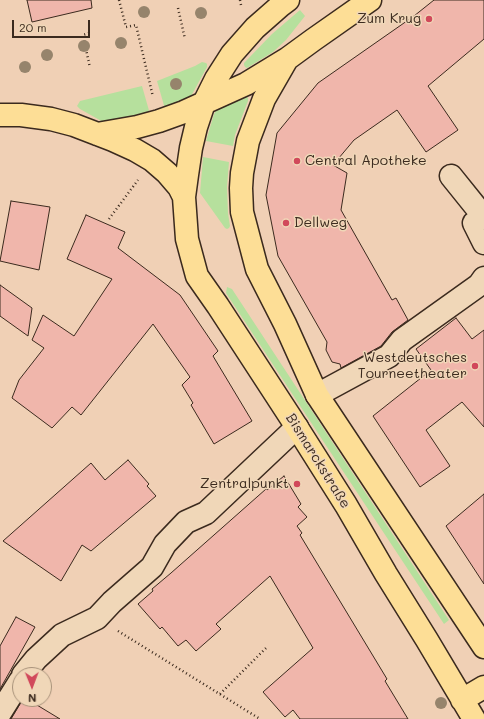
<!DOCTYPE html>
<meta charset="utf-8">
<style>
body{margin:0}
#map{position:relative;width:484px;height:719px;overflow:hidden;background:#f0d0b5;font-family:Mali,sans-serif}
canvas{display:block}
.north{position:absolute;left:12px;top:667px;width:40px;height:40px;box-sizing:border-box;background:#f0d7b8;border:1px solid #a8927a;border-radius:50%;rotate:179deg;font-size:11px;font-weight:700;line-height:16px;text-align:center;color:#3b2a1e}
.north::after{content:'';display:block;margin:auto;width:14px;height:18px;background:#d1495b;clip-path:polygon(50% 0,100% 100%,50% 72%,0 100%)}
.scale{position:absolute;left:12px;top:20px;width:78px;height:18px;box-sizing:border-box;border:2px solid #3b2a1e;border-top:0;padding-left:5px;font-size:12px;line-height:14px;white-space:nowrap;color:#3b2a1e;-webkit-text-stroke:3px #f0d7b8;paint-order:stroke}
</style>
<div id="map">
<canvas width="484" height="719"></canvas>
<div class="north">N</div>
<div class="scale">20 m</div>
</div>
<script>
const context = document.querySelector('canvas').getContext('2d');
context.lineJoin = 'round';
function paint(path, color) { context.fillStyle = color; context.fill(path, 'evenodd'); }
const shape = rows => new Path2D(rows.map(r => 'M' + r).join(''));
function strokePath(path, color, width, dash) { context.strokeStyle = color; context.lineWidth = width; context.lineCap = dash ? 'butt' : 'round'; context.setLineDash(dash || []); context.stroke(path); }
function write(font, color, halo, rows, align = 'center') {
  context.font = font + ' Mali,sans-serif'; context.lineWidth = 3; context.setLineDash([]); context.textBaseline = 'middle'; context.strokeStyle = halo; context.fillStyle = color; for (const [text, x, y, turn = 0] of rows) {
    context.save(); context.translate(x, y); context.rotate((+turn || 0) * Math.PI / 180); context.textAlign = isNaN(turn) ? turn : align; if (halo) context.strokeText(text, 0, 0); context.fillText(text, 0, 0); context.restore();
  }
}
paint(shape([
 [300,10,305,16,286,40,273,52,247,68,245,67,244,65,244,63,272,34],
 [202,62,206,63,207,64,207,67,190,98,165,109,157,81,195,66],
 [142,86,150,114,105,123,80,109,77,106,80,101],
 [246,96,248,98,248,101,235,135,233,146,206,141,214,114,217,109,242,97],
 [203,157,229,162,227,187,228,213,230,226,229,228,227,229,225,228,200,193],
 [227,287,232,289,449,620,444,624,329,450,226,293]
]), '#b6e09d');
const building = shape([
 [27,0,91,0,92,8,32,22,27,0],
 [434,0,484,0,484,39,428,86,458,130,426,152,397,110,354,140,333,165,347,173,341,210,392,300,396,298,408,320,392,332,381,346,341,368,340,364,332,362,326,350,327,342,278,256,266,195,277,133,318,83,414,16,434,0],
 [11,201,50,207,39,270,0,261,11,201],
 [86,215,125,232,118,248,180,295,218,351,213,356,252,421,214,444,191,405,193,403,182,385,190,377,153,324,81,415,72,407,52,428,12,398,19,380,44,348,32,340,43,315,74,336,112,279,67,259,86,215],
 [0,285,32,308,28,336,0,316,0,285],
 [456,318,472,339,484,330,484,427,462,402,426,430,450,466,420,487,373,416,431,370,416,349,456,318],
 [128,460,149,484,147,486,156,496,91,551,82,545,61,581,3,541,91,463,105,480,128,460],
 [284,476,301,504,298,507,307,517,297,526,302,533,300,535,387,679,385,681,408,719,300,719,293,710,285,717,263,692,313,648,270,576,216,624,221,629,196,651,186,640,178,646,162,627,160,629,138,604,153,591,152,589,171,573,266,489,267,490,284,476],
 [484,494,484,584,446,526,484,494],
 [16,617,35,627,0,689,0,646,16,617],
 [23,699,27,699,60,719,11,719,23,699]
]);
paint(building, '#f0b6ab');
strokePath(building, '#3b2a1e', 1);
const minor = shape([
 [451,176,484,217],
 [484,217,474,223,484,243],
 [317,395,389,356,402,340,479,285,484,278],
 [23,675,36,659,62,635,97,618,112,602,152,567,165,544,186,522,206,513,297,427],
 [0,713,20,681]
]);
const major = shape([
 [288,0,280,6,255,28,232,54,216,79,204,103,196,127,191,148,187,175,184,197,187,239,197,276,218,306,291,418,346,505,386,574,427,640,474,719],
 [287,59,264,99,248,141,242,173,241,188,242,212,257,269,285,324,317,395,484,647],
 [0,115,21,115,51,119,74,125,113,140,135,150,152,160,167,173,179,187,184,197],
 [97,134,137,127,159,121,184,112,246,84,287,59,313,40,370,0],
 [462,700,484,687]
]);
strokePath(minor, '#3b2a1e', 25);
strokePath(major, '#3b2a1e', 25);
strokePath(shape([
 [119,0,126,27,136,25,153,97],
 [240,0,241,5],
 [178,8,185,39],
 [89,33,83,35,90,68],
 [109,219,138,180],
 [118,631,260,719],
 [220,694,267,647]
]), '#3b2a1e', 2.5, [1, 3]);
strokePath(minor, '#f0d7b8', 22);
strokePath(major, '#fdde96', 22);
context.fillStyle = '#96846c';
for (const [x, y] of [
 [144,12],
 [201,13],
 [121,43],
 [84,46],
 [47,55],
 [25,67],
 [176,84],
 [441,703]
]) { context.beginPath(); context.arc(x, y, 6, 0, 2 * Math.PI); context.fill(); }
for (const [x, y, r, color] of [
 [429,19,4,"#d1495b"],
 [297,161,4,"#d1495b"],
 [286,223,4,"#d1495b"],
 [475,366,4,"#d1495b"],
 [297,484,4,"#d1495b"]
]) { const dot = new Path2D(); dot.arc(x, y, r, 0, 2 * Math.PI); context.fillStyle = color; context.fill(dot); strokePath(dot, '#f0d7b8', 1.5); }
write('14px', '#3b2a1e', '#f0d7b8', [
 ["Zum Krug",421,19],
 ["Central Apotheke",305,161,"left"],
 ["Dellweg",294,223,"left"],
 ["Westdeutsches",467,358],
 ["Tourneetheater",467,374],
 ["Zentralpunkt",289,484]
], 'right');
write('14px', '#3b2a1e', '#f0d7b8', [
 ["Bismarckstraße",318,461,58]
]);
</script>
